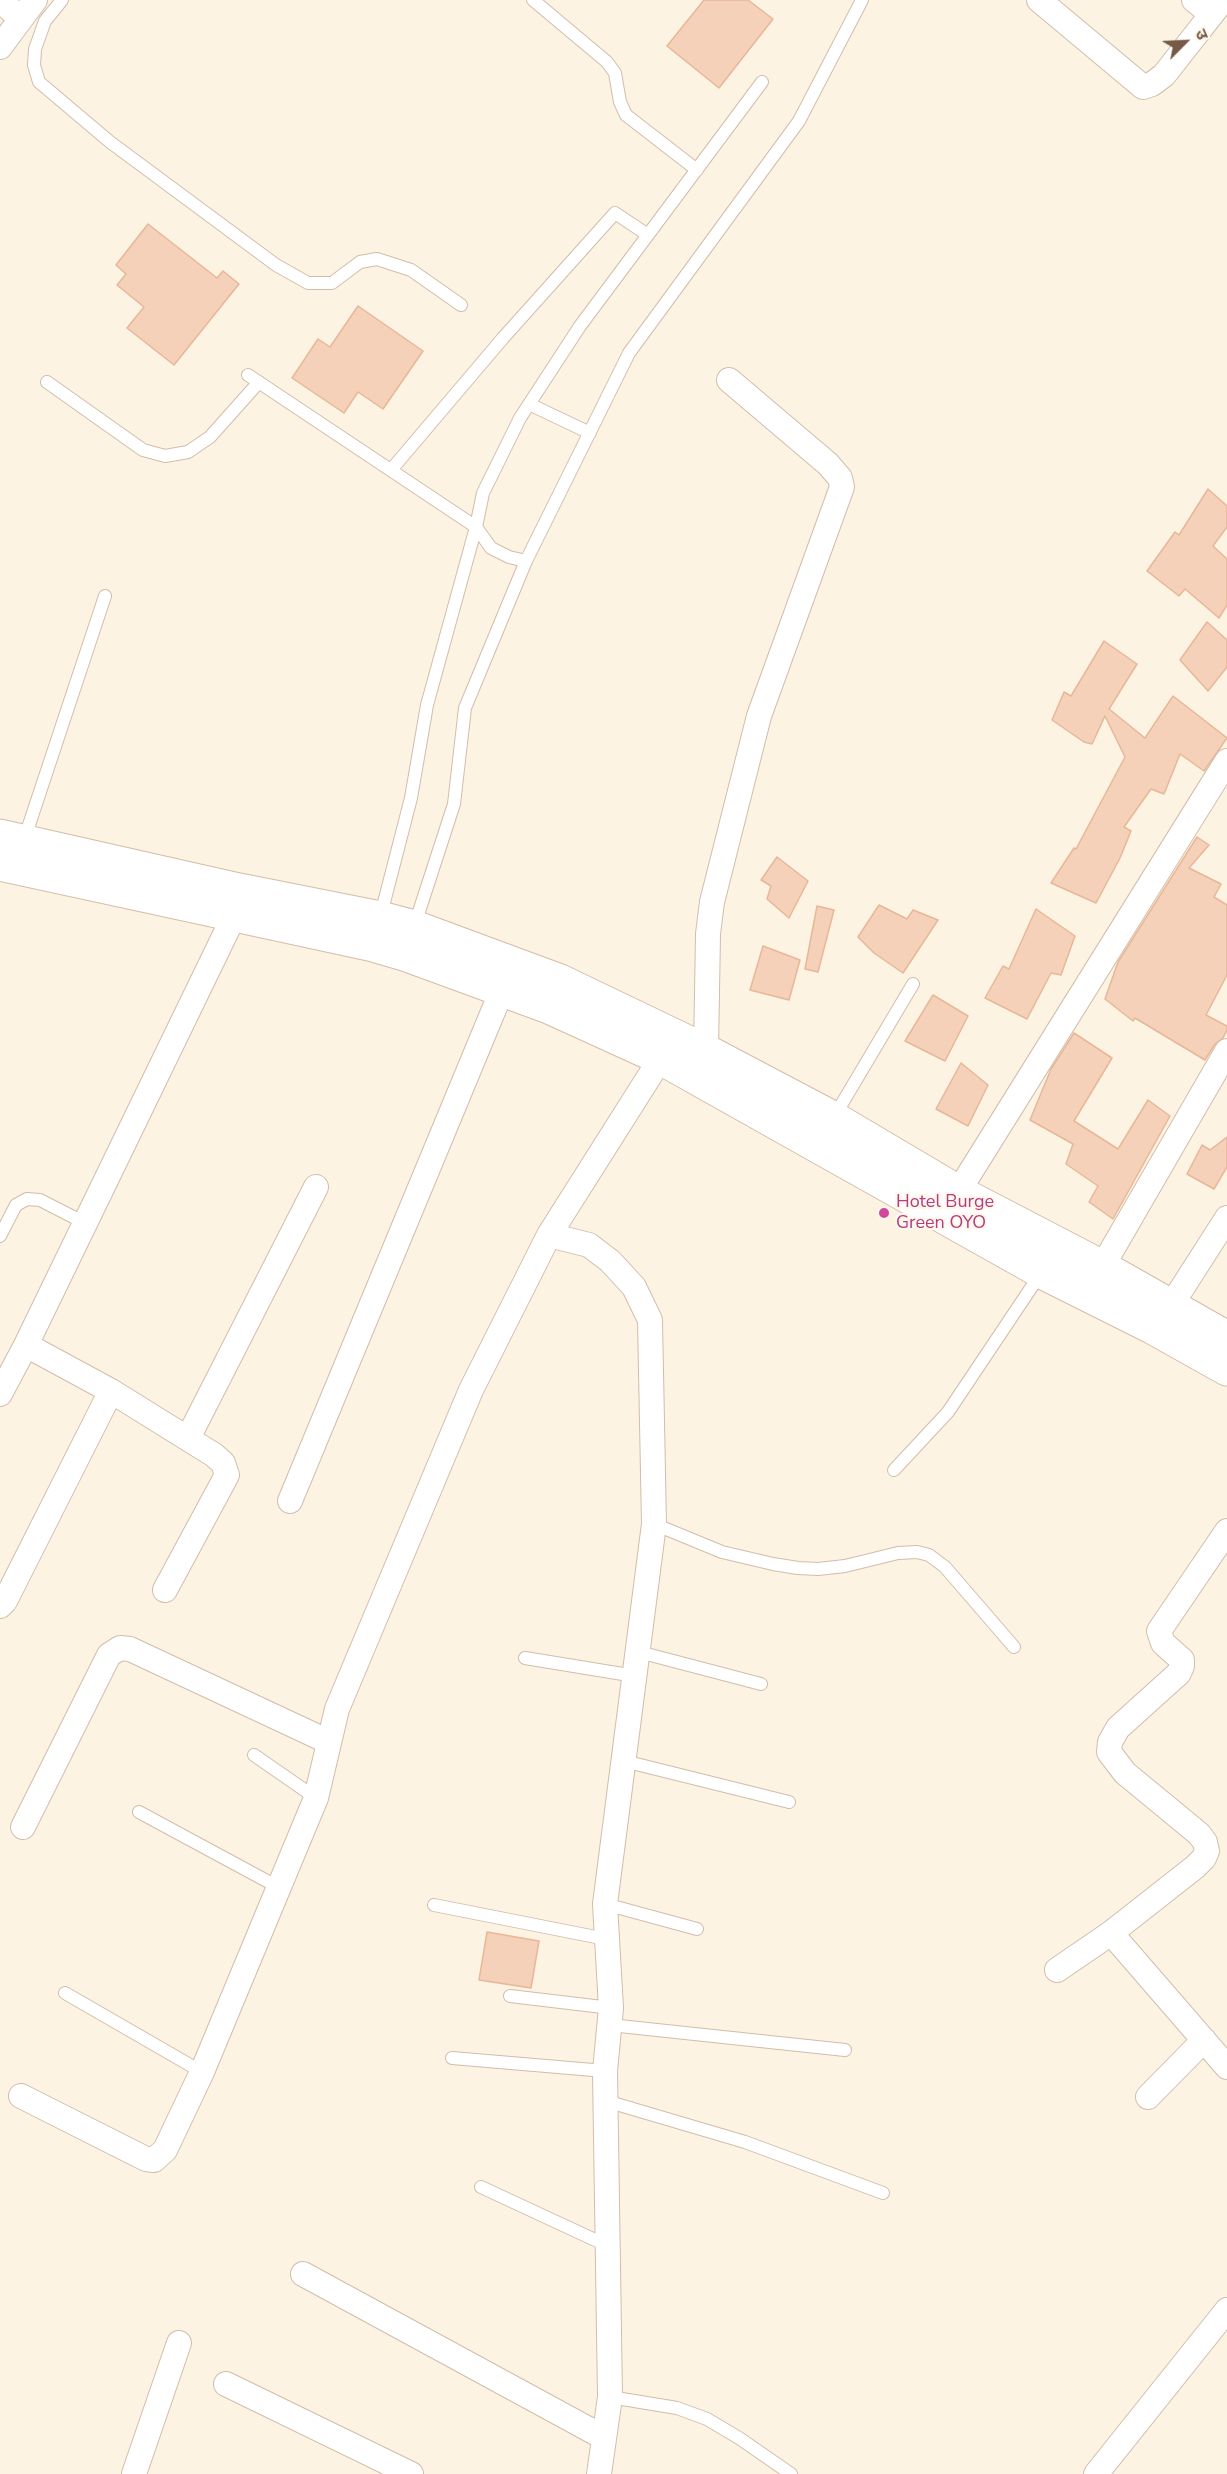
<!DOCTYPE html>
<meta charset="utf-8">
<style>
body{margin:0}
#map{position:relative;width:1227px;height:2474px;overflow:hidden;background:#fdf3e2;font-family:"Nunito Sans","Noto Sans Devanagari",sans-serif}
canvas{display:block}
.north{position:absolute;left:1155px;top:12px;width:60px;height:60px;-webkit-text-stroke:4px #fff7e9;paint-order:stroke;rotate:66deg;font-size:16px;font-weight:700;line-height:24px;text-align:center;color:#765947}
.north::after{content:'';display:block;margin:auto;width:21px;height:27px;background:#765947;clip-path:polygon(50% 0,100% 100%,50% 72%,0 100%)}
</style>
<div id="map">
<canvas width="1227" height="2474"></canvas>
<div class="north">उ</div>
</div>
<script>
const context = document.querySelector('canvas').getContext('2d');
context.lineJoin = 'round';
function paint(path, color) { context.fillStyle = color; context.fill(path, 'evenodd'); }
const shape = rows => new Path2D(rows.map(r => 'M' + r).join(''));
function strokePath(path, color, width, dash) { context.strokeStyle = color; context.lineWidth = width; context.lineCap = dash ? 'butt' : 'round'; context.setLineDash(dash || []); context.stroke(path); }
function write(font, color, halo, rows, align = 'center') {
  context.font = font + ' "Nunito Sans",sans-serif'; context.lineWidth = 4.5; context.setLineDash([]); context.textBaseline = 'middle'; context.strokeStyle = halo; context.fillStyle = color; for (const [text, x, y, turn = 0] of rows) {
    context.save(); context.translate(x, y); context.rotate((+turn || 0) * Math.PI / 180); context.textAlign = isNaN(turn) ? turn : align; if (halo) context.strokeText(text, 0, 0); context.fillText(text, 0, 0); context.restore();
  }
}
const building = shape([
 [704,0,748,0,773,19,719,88,667,46,704,0],
 [148,224,217,278,223,271,239,284,174,365,127,328,144,307,117,285,126,274,116,265,148,224],
 [358,306,423,351,383,409,358,392,344,413,292,378,318,339,330,347,358,306],
 [1208,489,1227,506,1227,527,1213,546,1227,559,1227,605,1219,618,1185,589,1179,596,1147,571,1175,532,1179,535,1208,489],
 [1207,622,1227,640,1227,667,1208,691,1180,660,1207,622],
 [1104,641,1137,664,1109,709,1145,738,1173,696,1227,738,1204,771,1180,754,1164,794,1151,789,1124,827,1131,831,1120,858,1096,903,1051,883,1074,848,1076,849,1125,757,1105,716,1092,744,1084,742,1052,720,1064,692,1071,696,1104,641],
 [1197,837,1209,845,1189,868,1221,884,1214,897,1227,905,1227,975,1206,1015,1227,1026,1227,1030,1223,1038,1215,1044,1205,1060,1135,1018,1133,1021,1105,999,1118,962,1197,837],
 [777,857,808,881,789,918,767,899,771,886,761,880,777,857],
 [879,905,907,919,913,910,938,920,903,973,874,953,858,937,879,905],
 [817,906,834,910,818,972,805,969,817,906],
 [1036,909,1075,936,1061,975,1051,973,1027,1019,985,998,1003,966,1009,969,1036,909],
 [763,946,800,960,789,1000,750,990,763,946],
 [933,995,968,1016,945,1061,905,1041,933,995],
 [1074,1033,1112,1058,1074,1121,1118,1149,1148,1100,1170,1116,1113,1219,1089,1202,1098,1186,1066,1164,1073,1144,1030,1120,1051,1069,1074,1033],
 [961,1063,988,1085,968,1126,936,1109,961,1063],
 [1227,1137,1227,1167,1214,1189,1187,1174,1202,1145,1210,1150,1227,1137],
 [487,1932,539,1941,531,1988,479,1980,487,1932]
]);
paint(building, '#f4d1b8');
strokePath(building, '#e8b798', 1.5);
const lane = shape([
 [62,0,45,21,35,49,34,65,39,82,110,142,276,265,308,283,332,283,360,262,377,259,411,270,461,305],
 [533,0,607,62,615,73,620,102,626,115,697,170],
 [248,375,476,527,491,548,509,557,526,561],
 [47,382,143,450,165,456,188,452,210,437,259,382],
 [529,404,590,433],
 [391,470,503,338,615,213,648,235],
 [24,840,105,596],
 [380,918,411,798,427,705,476,527,483,493,520,418,580,326,762,82],
 [414,927,454,804,465,708,526,561,629,353,799,121,862,0],
 [834,1117,913,984],
 [0,1236,16,1205,27,1199,40,1200,85,1223],
 [894,1470,948,1412,1041,1273],
 [654,1524,722,1552,773,1564,798,1568,818,1569,845,1566,898,1553,917,1552,929,1555,945,1567,1014,1647],
 [639,1652,761,1684],
 [525,1658,635,1676],
 [254,1755,316,1798],
 [624,1761,789,1802],
 [139,1812,278,1887],
 [605,1904,697,1929],
 [434,1905,606,1939],
 [65,1993,202,2072],
 [510,1996,611,2008],
 [610,2025,845,2050],
 [452,2058,605,2071],
 [606,2101,745,2142,883,2193],
 [481,2187,606,2245],
 [610,2397,677,2408,707,2419,739,2438,791,2474]
]);
const street = shape([
 [0,0,20,18],
 [1039,0,1143,87,1152,84,1164,75,1223,0],
 [1194,0,1211,14],
 [0,47,35,0],
 [706,1051,708,934,712,902,759,716,842,487,840,478,828,464,729,380],
 [958,1192,1227,761],
 [549,1235,589,1245,610,1261,634,1287,650,1320,654,1524,605,1904,611,2008,605,2071,610,2397,599,2474],
 [1102,1267,1227,1051],
 [1170,1307,1227,1218],
 [26,1345,111,1391,214,1455,223,1463,227,1475,165,1590],
 [0,1394,26,1345,234,916],
 [188,1438,316,1187],
 [290,1501,502,990],
 [0,1606,5,1601,111,1391],
 [23,1827,109,1655,120,1648,130,1649,329,1742],
 [1111,1933,1227,2067],
 [1057,1970,1111,1933,1195,1867,1204,1858,1207,1851,1205,1842,1199,1834,1125,1773,1109,1752,1110,1742,1118,1728,1179,1673,1182,1666,1182,1660,1163,1643,1159,1631,1227,1531],
 [21,2096,146,2159,154,2160,165,2150,202,2072,316,1798,337,1709,471,1390,549,1235,661,1058],
 [1148,2097,1204,2040],
 [303,2274,603,2437],
 [226,2384,411,2474],
 [134,2474,179,2343],
 [1096,2474,1227,2310]
]);
const secondary = shape([
 [0,836,239,890,380,918,414,927,560,981,706,1051,833,1118,958,1192,1102,1267,1227,1338],
 [0,864,373,945,407,955,549,1007,661,1058,1042,1272,1152,1327,1227,1369]
]);
strokePath(lane, '#d1bdab', 14);
strokePath(street, '#d1bdab', 26);
strokePath(secondary, '#d4bca8', 35);
strokePath(lane, '#fff', 12);
strokePath(street, '#fff', 24);
strokePath(secondary, '#fff', 33);
for (const [x, y, r, color] of [
 [884,1213,6,"#d1479c"]
]) { const dot = new Path2D(); dot.arc(x, y, r, 0, 2 * Math.PI); context.fillStyle = color; context.fill(dot); strokePath(dot, '#fff7e9', 2); }
write('18px', '#b23c85', '#fff7e9', [
 ["Hotel Burge",896,1203],
 ["Green OYO",896,1224]
], 'left');
</script>
